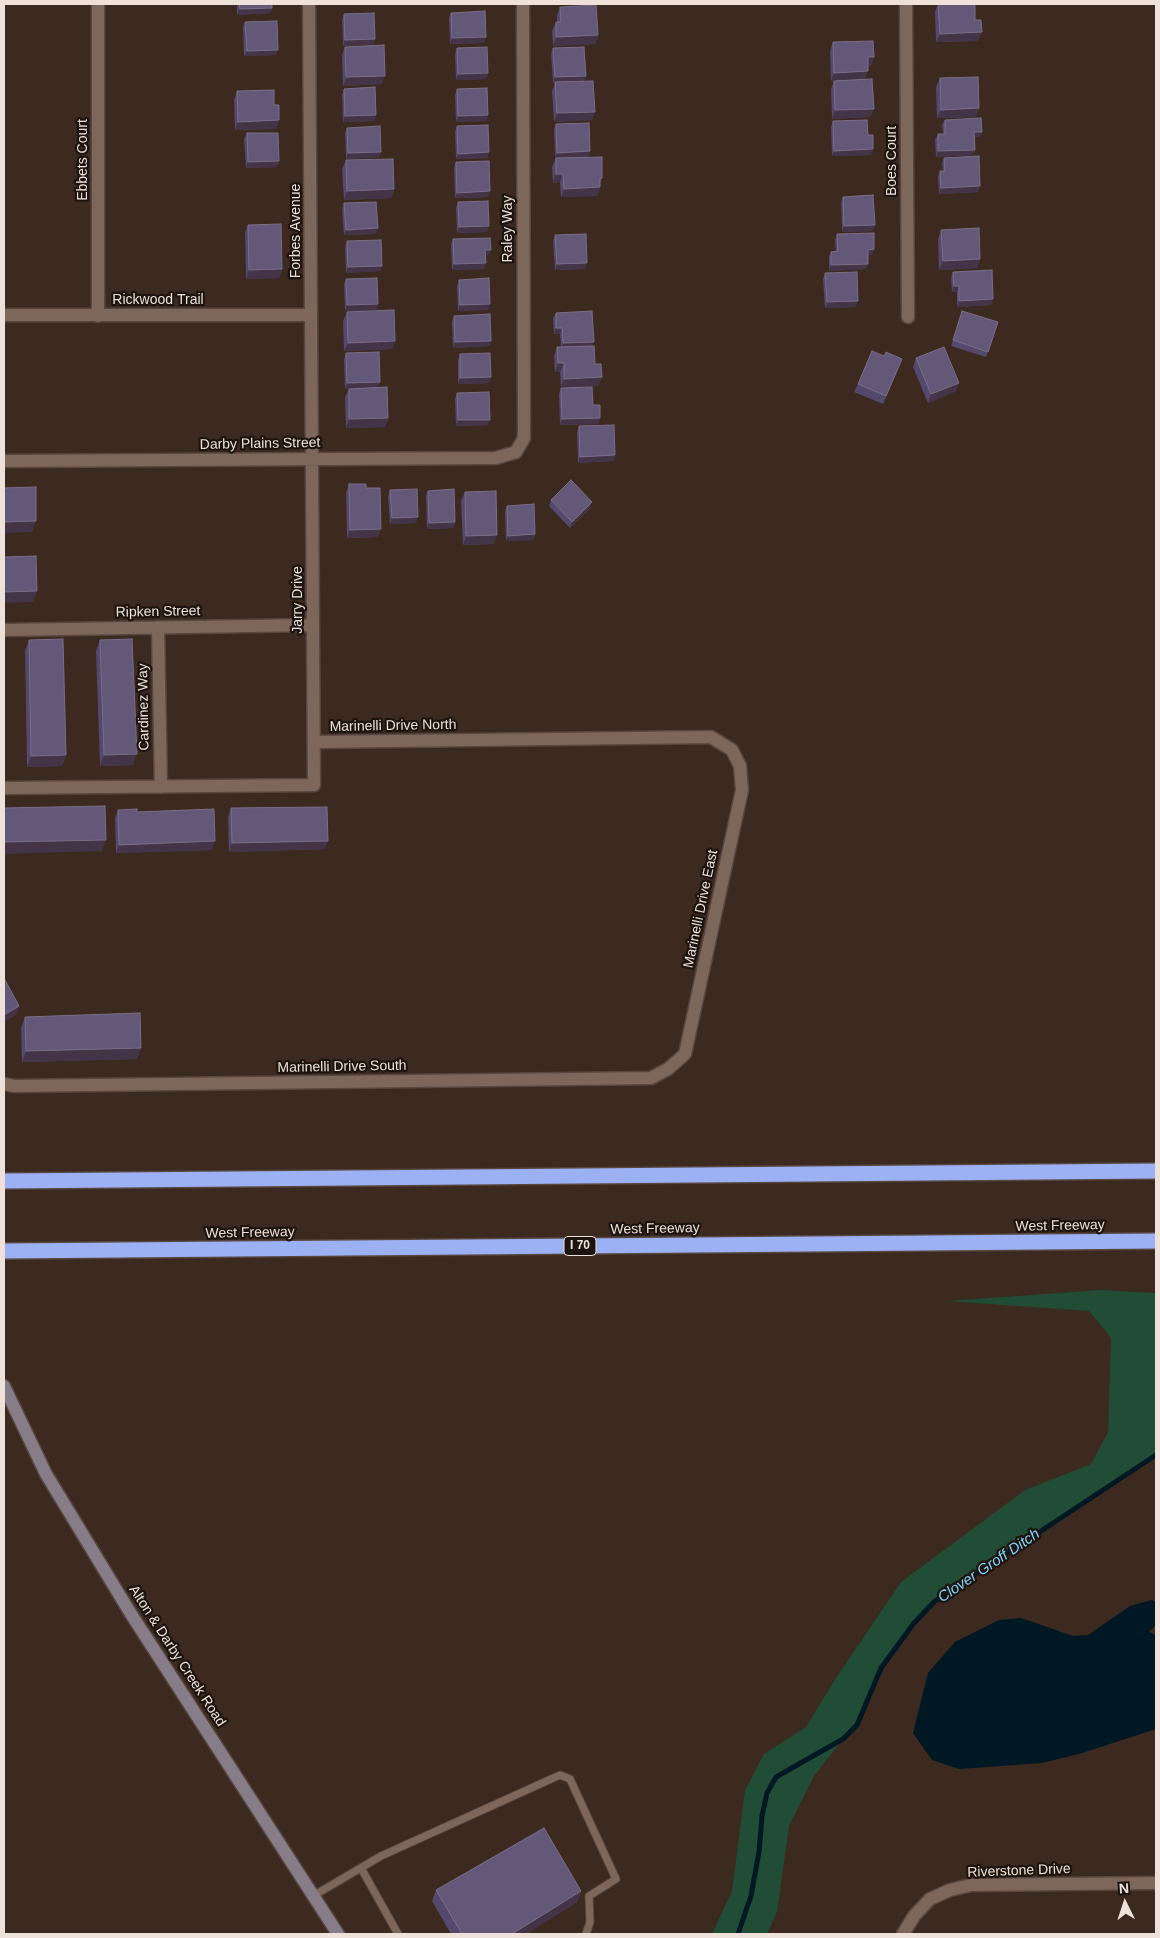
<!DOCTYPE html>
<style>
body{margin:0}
#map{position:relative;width:1160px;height:1938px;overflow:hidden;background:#3c291f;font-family:Helvetica,sans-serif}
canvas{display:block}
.frame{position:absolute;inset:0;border:5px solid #eee1da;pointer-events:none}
.north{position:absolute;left:1100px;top:1878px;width:50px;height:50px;-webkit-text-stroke:4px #1d140f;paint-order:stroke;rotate:356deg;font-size:14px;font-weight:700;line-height:20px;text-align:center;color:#eee1da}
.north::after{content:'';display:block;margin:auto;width:18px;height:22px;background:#eee1da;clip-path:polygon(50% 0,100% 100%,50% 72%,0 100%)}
</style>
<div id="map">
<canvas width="1160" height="1938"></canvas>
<div class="frame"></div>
<div class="north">N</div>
</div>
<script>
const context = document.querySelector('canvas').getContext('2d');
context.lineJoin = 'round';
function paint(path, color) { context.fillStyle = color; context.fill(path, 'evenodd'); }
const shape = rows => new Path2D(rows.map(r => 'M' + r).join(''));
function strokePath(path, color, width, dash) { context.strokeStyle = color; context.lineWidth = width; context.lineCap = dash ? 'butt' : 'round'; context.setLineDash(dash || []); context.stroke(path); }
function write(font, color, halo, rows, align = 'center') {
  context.font = font + ' Helvetica,sans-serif'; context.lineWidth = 4.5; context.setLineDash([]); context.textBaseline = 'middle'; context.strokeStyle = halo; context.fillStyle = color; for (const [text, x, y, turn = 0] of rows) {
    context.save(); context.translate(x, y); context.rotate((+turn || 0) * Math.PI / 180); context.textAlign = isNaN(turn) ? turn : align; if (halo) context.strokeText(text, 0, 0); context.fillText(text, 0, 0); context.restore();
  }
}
paint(shape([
 [1100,1290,1156,1293,1156,1455,935,1601,914,1623,881,1668,857,1725,843,1739,814,1776,789,1826,777,1912,767,1934,712,1934,732,1891,745,1790,764,1754,806,1727,834,1681,901,1582,1025,1490,1091,1464,1108,1432,1111,1338,1089,1311,947,1301]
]), '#214c35');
paint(shape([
 [1152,1600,1156,1602,1156,1625,1149,1632,1156,1635,1156,1729,1079,1754,1042,1763,959,1769,932,1760,913,1733,928,1673,955,1642,999,1620,1021,1618,1073,1636,1088,1635,1130,1606]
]), '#001823');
strokePath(shape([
 [738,1934,751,1896,759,1852,762,1816,767,1793,776,1777,843,1739,857,1725,881,1668,914,1623,935,1601,1156,1455]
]), '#001823', 5);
const lane = shape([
 [361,1868,398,1934],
 [313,1896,381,1856,560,1775,570,1779,616,1879,589,1896,590,1922,586,1934]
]);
const street = shape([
 [906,4,908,317],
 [4,315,311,315],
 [98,316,98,4],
 [4,461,496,458,516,452,524,438,523,4],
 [158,627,161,787],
 [4,630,313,625],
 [4,788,314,785,309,4],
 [4,1084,14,1086,651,1078,668,1069,685,1054,742,790,740,766,732,750,711,737,314,742],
 [903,1934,914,1916,930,1899,950,1890,971,1885,1156,1883]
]);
const secondary = shape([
 [4,1386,46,1474,131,1614,338,1934]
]);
const highway = shape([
 [4,1181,1156,1171],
 [4,1251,1156,1241]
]);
strokePath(lane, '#58473f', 9);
strokePath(street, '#58473f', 15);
strokePath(secondary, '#58473f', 15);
strokePath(highway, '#58473f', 18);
strokePath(lane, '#7d675b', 7);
strokePath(street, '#7d675b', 12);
strokePath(secondary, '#867d89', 12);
strokePath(highway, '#9cb1f3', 15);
paint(shape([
 [237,4,272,4,272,8,270,13,237,15],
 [938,4,975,20,978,41,936,42,935,12],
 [560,7,598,35,595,44,553,46,552,31,556,22,557,22,557,15],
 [451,13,484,43,450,44,449,18],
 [344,14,375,39,373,44,343,46,342,20],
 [245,22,276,55,244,56,243,27],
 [833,42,871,66,868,66,865,79,870,117,832,119,831,89,834,81,831,81,830,51],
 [345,47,382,84,343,86,342,55],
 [457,48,488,73,486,79,456,80,455,54],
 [553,48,586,76,584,81,595,112,592,120,554,122,552,91,555,83,553,83,551,54],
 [940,78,979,108,976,117,937,118,936,87],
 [344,89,376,115,374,121,343,122,342,95],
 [457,89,488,115,486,121,456,122,455,95],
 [237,91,274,105,279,120,276,129,235,130,234,100],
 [945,120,982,132,980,137,975,137,975,150,973,155,936,157,935,140,938,134,943,134,942,125],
 [833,121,868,135,871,155,832,156,831,127],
 [556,124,590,151,588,157,602,178,600,183,600,187,597,196,561,197,560,182,553,183,552,167,556,158,555,158,554,130],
 [457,126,489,152,487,158,456,159,455,132],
 [347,128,379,157,346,159,345,133],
 [247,133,277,167,246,168,244,139],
 [944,158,978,192,939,194,938,177,940,171,943,171,942,163],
 [346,160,394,189,391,198,344,200,342,169],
 [456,162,488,197,455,198,454,168],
 [843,197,875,225,872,231,842,232,841,203],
 [458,202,487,232,457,233,456,208],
 [344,203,378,228,375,234,344,235,342,209],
 [248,225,282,269,279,278,246,279,245,233],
 [941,230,980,259,977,268,939,270,938,239],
 [837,234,874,249,872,255,868,255,868,264,866,269,829,271,829,257,831,252,836,252,835,240],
 [555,235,585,269,555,270,553,241],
 [453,239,489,255,486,255,484,269,452,270,451,245],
 [347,241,382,266,380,271,346,273,345,247],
 [953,272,991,305,957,307,957,292,952,292,951,278],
 [825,273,858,301,855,307,825,308,823,279],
 [346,279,378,304,376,310,345,311,344,284],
 [459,280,488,310,458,311,457,286],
 [962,311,998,322,986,357,951,346],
 [347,312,395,341,392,349,344,351,343,321],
 [556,313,594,342,592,346,595,364,602,377,598,386,561,387,560,372,555,372,554,356,557,347,561,347,560,334,554,334,553,318],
 [454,316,491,341,489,346,453,348,452,322],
 [346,353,380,382,378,387,345,389,344,359],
 [460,354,491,377,489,383,458,384,458,360],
 [916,358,956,391,928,403,913,367],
 [899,367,883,404,854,392,858,384],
 [561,388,600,418,598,424,560,425,559,394],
 [349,389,388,418,385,427,346,428,345,397],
 [457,393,488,425,456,426,455,399],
 [579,426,615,455,613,461,578,463,577,432],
 [349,484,366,488,378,537,347,538,346,493],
 [390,490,416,523,390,524,388,496],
 [428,491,455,522,453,528,427,529,426,496],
 [465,492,494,544,463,545,461,501],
 [551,500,590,508,570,528,549,506],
 [507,506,535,534,533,540,506,541,505,511],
 [29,640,66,755,62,766,27,767,25,651],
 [100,640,133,765,100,766,96,651],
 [231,808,325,849,229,852,228,817],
 [118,810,137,812,212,850,116,853,115,818],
 [25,1017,141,1048,137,1059,22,1062,21,1028],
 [436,1890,581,1891,577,1902,526,1934,451,1934,432,1901]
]), '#54486c');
paint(shape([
 [272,8,270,13,237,15,240,9],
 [982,32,978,41,936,42,940,34],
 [598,35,595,44,553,46,556,37],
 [486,37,484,43,450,44,452,38],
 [375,39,373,44,343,46,345,40],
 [278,50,276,55,244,56,247,51],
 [868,57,874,57,871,66,864,66],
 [868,71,865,80,831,81,834,73],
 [488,73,486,79,456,80,458,74],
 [385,76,382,84,343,86,346,77],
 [586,76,583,82,553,83,555,77],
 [979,108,976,117,937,118,941,110],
 [874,109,870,117,832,119,835,110],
 [595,112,592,120,554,122,557,113],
 [376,115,374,121,343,122,345,116],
 [488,115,486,121,456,122,458,116],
 [279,120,276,129,235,130,238,122],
 [974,132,982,132,980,137,972,137],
 [873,149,871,155,832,156,834,151],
 [975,150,973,155,936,157,938,151],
 [590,151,588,157,555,158,557,153],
 [381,152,379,157,346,159,348,153],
 [489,152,487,158,456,159,458,154],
 [279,161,277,167,246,168,248,162],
 [556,174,563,174,560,182,553,183],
 [980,186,978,192,939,194,941,188],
 [600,187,597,196,561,197,564,189],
 [394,189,391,198,344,200,347,191],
 [490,191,488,197,455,198,457,193],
 [875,225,872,231,842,232,844,226],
 [489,226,487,232,457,233,459,227],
 [378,228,375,234,344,235,346,230],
 [874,249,872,255,866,255,868,250],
 [485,250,491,250,489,255,483,256],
 [980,259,977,268,939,270,943,261],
 [486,263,484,269,452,270,454,264],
 [587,263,585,269,555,270,557,264],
 [868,264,866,269,829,271,831,265],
 [382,266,380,271,346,273,348,267],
 [282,269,279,278,246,279,249,270],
 [954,286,959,286,957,292,952,292],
 [993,299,991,305,957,307,959,301],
 [858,301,855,307,825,308,827,302],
 [378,304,376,310,345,311,347,305],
 [490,304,488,310,458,311,460,305],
 [556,328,562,328,560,334,554,334],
 [395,341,392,349,344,351,348,343],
 [491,341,489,346,453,348,455,342],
 [594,342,592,347,561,349,563,343],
 [558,363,564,363,560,372,555,372],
 [491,377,489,383,458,384,460,378],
 [602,377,598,386,561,387,564,379],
 [380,382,378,387,345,389,347,383],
 [959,383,956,391,928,403,931,394],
 [388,418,385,427,346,428,349,419],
 [600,418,598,424,560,425,562,419],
 [458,420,490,420,488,425,456,426],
 [615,455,613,461,578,463,580,457],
 [592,502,590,508,570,528,572,522],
 [418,517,416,523,390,524,392,518],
 [36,521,32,532,4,533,4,522],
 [455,522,453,528,427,529,429,523],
 [381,529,378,537,347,538,350,530],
 [535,534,533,540,506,541,508,536],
 [497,535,494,544,463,545,466,536],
 [37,591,33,602,4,603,4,592],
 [137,754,133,765,100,766,104,755],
 [66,755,62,766,27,767,31,756],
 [106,840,102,851,4,854,4,842],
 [215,841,212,850,116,853,119,845],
 [328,841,325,849,229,852,232,843],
 [19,1006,16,1015,4,1022,4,1015],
 [141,1048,137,1059,22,1062,26,1051],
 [581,1891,577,1902,526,1934,512,1934]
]), '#433448');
const building = shape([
 [239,4,272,4,272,8,240,9,239,4],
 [938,4,975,4,975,20,981,20,982,32,940,34,938,4],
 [596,5,598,35,556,37,556,22,561,22,560,7,596,5],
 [485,11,486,37,452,38,451,13,485,11],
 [374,13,375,39,345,40,344,14,374,13],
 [277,21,278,50,247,51,245,22,277,21],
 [873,41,874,57,868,57,868,71,834,73,833,42,873,41],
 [384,45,385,76,346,77,345,47,384,45],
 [487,47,488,73,458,74,457,48,487,47],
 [584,47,586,76,555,77,553,48,584,47],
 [978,77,979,108,941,110,940,78,978,77],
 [872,79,874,109,835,110,834,81,872,79],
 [593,81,595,112,557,113,555,82,593,81],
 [375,87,376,115,345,116,344,89,375,87],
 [487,88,488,115,458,116,457,89,487,88],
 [274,90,274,105,279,105,279,120,238,122,237,91,274,90],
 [981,118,982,132,974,132,975,150,938,151,938,134,945,134,945,120,981,118],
 [867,120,868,135,873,135,873,149,834,151,833,121,867,120],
 [589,123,590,151,557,153,556,124,589,123],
 [488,125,489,152,458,154,457,126,488,125],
 [380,126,381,152,348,153,347,128,380,126],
 [247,133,278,133,279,161,248,162,247,133],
 [979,156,980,186,941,188,940,171,945,171,944,158,979,156],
 [602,157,602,178,600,178,600,187,564,189,563,174,556,174,556,158,602,157],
 [393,159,394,189,347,191,346,160,393,159],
 [489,161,490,191,457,193,456,162,489,161],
 [873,195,875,225,844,226,843,197,873,195],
 [488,201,489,226,459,227,458,202,488,201],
 [376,202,378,228,346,230,344,203,376,202],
 [281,224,282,269,249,270,248,225,281,224],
 [979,228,980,259,943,261,941,230,979,228],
 [874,233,874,249,868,250,868,264,831,265,831,252,838,251,837,234,874,233],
 [586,234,587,263,557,264,555,235,586,234],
 [490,238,491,250,485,250,486,263,454,264,453,239,490,238],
 [381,240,382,266,348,267,347,241,381,240],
 [992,270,993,299,959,301,959,286,954,286,953,272,992,270],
 [857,272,858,301,827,302,825,273,857,272],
 [377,278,378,304,347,305,346,279,377,278],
 [489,278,490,304,460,305,459,280,489,278],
 [394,310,395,341,348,343,347,312,394,310],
 [592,311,594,342,563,343,562,328,556,328,556,313,592,311],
 [962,311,998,322,988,352,953,340,962,311],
 [490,314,491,341,455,342,454,316,490,314],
 [594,346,595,364,601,364,602,377,564,379,564,363,558,363,557,347,594,346],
 [944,347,959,383,931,394,916,358,944,347],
 [872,351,884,356,886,352,902,359,886,396,858,384,872,351],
 [379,352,380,382,347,383,346,353,379,352],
 [490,353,491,377,460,378,460,354,490,353],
 [387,387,388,418,349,419,349,389,387,387],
 [592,387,593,405,600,405,600,418,562,419,561,388,592,387],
 [489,392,490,420,458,420,457,393,489,392],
 [614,425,615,455,580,457,579,426,614,425],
 [571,480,592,502,572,522,551,500,571,480],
 [349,484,366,484,366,488,380,488,381,529,350,530,349,484],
 [36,487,36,521,4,522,4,488,36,487],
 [417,489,418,517,392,518,390,490,417,489],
 [454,489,455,522,429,523,428,491,454,489],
 [496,491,497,535,466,536,465,492,496,491],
 [534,504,535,534,508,536,507,506,534,504],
 [36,556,37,591,4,592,4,557,36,556],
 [63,639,66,755,31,756,29,640,63,639],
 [132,639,137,754,104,755,100,640,132,639],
 [105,806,106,840,4,842,4,808,105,806],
 [327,807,328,841,232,843,231,808,327,807],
 [137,809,137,812,214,809,215,841,119,845,118,810,137,809],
 [4,978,19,1006,4,1015,4,978],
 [140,1013,141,1048,26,1051,25,1017,140,1013],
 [544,1828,581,1891,512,1934,462,1934,436,1890,544,1828]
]);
paint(building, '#645878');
strokePath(building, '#7a6e87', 1);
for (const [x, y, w] of [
 [580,1246,32]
]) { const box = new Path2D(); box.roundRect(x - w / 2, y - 9.5, w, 19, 4); context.fillStyle = '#1d140f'; context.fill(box); strokePath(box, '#eee1da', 1); }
write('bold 12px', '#eee1da', null, [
 ["I 70",580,1246]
]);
write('14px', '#eee1da', '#1d140f', [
 ["Ebbets Court",83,160,-90],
 ["Boes Court",892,161,-90],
 ["Raley Way",508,229,-90],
 ["Forbes Avenue",296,231,-90],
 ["Rickwood Trail",158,300],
 ["Darby Plains Street",260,444,-1],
 ["Jarry Drive",298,600,-90],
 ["Ripken Street",158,612,-1],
 ["Cardinez Way",144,707,-91],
 ["Marinelli Drive North",393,726,-1],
 ["Marinelli Drive East",701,909,-78],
 ["Marinelli Drive South",342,1067,-1],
 ["West Freeway",1060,1226,-1],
 ["West Freeway",655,1229,-1],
 ["West Freeway",250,1233,-1],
 ["Alton & Darby Creek Road",177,1656,57],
 ["Riverstone Drive",1019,1871,-2]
]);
write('italic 15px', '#81d3fa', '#1d140f', [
 ["Clover Groff Ditch",989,1566,-34]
]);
</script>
